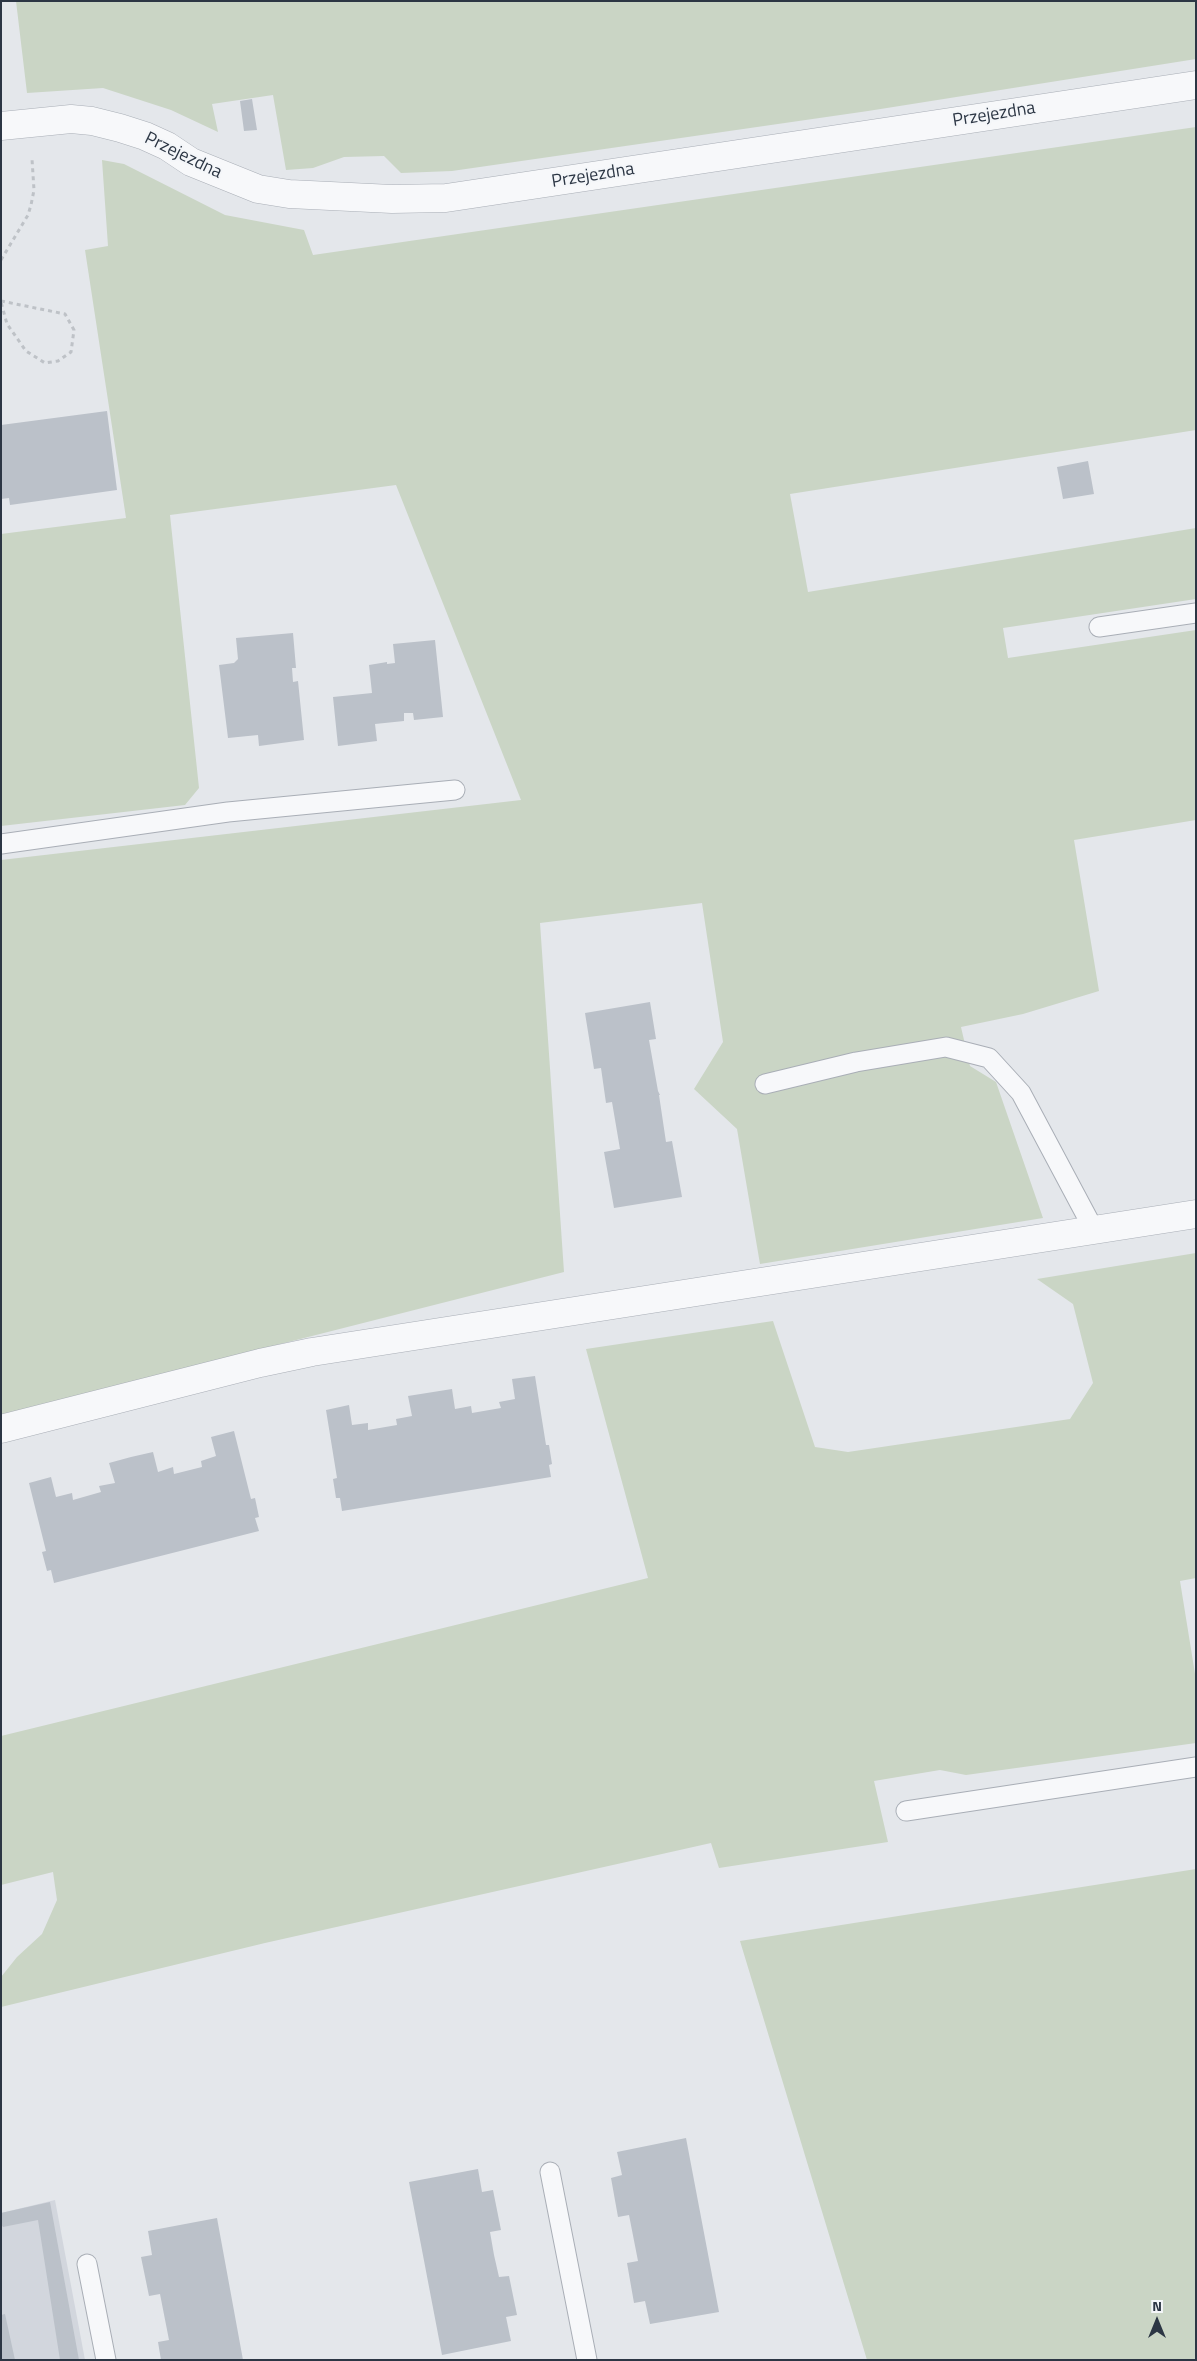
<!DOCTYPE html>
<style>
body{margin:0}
#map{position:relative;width:1197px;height:2361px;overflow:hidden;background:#e4e7eb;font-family:"Titillium Web",sans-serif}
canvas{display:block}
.frame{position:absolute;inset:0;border:2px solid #2c3644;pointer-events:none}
.north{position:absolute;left:1132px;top:2296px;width:50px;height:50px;-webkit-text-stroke:4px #f4f6f9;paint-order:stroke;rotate:0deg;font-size:14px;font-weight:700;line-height:20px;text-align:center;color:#2c3644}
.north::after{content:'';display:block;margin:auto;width:18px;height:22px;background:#2c3644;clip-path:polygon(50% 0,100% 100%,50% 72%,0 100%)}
</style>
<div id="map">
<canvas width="1197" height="2361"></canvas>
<div class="frame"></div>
<div class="north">N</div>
</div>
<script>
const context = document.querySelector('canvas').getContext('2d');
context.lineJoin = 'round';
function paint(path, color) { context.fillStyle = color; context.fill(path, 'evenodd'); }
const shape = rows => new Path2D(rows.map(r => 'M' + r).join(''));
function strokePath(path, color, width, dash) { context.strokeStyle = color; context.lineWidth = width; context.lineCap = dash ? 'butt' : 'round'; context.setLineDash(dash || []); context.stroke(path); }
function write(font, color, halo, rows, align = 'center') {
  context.font = font + ' "Titillium Web",sans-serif'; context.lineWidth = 4; context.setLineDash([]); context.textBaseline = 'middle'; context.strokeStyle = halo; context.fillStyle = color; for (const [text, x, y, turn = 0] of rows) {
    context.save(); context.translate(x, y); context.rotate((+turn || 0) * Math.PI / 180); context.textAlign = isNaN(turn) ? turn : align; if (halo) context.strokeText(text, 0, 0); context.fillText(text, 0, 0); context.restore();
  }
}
paint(shape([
 [55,2200,85,2360,1,2360,1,2213]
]), '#d2d6dd');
paint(shape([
 [16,1,1196,1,1196,59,868,111,452,171,401,173,384,156,344,157,313,168,286,170,273,95,212,104,218,132,171,110,103,88,27,93],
 [1196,127,1196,430,790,494,808,592,1196,528,1196,599,1003,628,1008,658,1196,630,1196,820,1074,840,1099,991,1023,1014,961,1027,970,1066,996,1082,1043,1218,760,1264,737,1129,694,1089,723,1042,702,903,540,923,564,1272,1,1415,1,860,521,800,396,485,170,515,199,788,185,805,1,826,1,534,126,518,85,250,108,246,102,160,124,164,225,215,304,230,313,255],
 [1196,1253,1196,1578,1180,1581,1196,1680,1196,1743,966,1775,940,1770,874,1781,888,1842,719,1868,711,1843,265,1943,1,2007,1,1977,17,1957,42,1934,57,1900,53,1872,1,1885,1,1736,648,1578,586,1349,773,1321,815,1447,848,1452,1070,1419,1093,1383,1073,1304,1037,1279],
 [1196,1869,1196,2360,867,2360,740,1941]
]), '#cad5c5');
paint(shape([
 [252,99,257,130,244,131,240,101],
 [107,411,117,490,10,505,9,498,1,499,1,425],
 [1088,461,1094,494,1063,499,1057,467],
 [293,633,296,668,292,668,293,682,298,681,304,740,259,746,258,735,228,738,219,665,234,663,238,659,236,638],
 [435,640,443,717,414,720,413,713,404,713,404,721,375,724,377,741,338,746,333,697,372,693,369,665,387,662,387,664,395,663,393,644],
 [650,1002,656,1039,649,1040,658,1091,660,1095,659,1095,666,1142,672,1141,682,1197,614,1208,604,1152,620,1149,612,1102,606,1103,601,1068,594,1069,585,1013],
 [535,1376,546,1445,549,1445,552,1464,549,1465,551,1477,342,1511,340,1498,336,1498,333,1479,337,1478,326,1410,349,1405,352,1425,368,1423,368,1430,397,1425,396,1419,412,1416,408,1396,452,1389,455,1409,471,1406,472,1413,501,1408,499,1402,515,1399,512,1379],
 [234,1431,251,1499,255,1498,259,1517,255,1518,259,1531,54,1583,51,1570,47,1571,42,1552,46,1551,29,1483,51,1477,56,1497,72,1493,73,1500,101,1492,99,1486,115,1483,109,1463,131,1457,153,1452,158,1472,173,1467,174,1474,202,1467,201,1461,216,1456,211,1437],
 [686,2138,719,2312,650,2324,645,2301,634,2303,627,2263,638,2261,629,2215,618,2217,611,2178,622,2175,617,2152],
 [478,2169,482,2192,493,2190,501,2230,490,2232,494,2255,499,2277,509,2276,517,2315,506,2317,511,2341,442,2355,409,2182],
 [50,2202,79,2360,60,2360,38,2220,3,2227,1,2224,1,2213],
 [217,2218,243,2360,161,2360,158,2342,169,2340,160,2294,149,2296,141,2257,152,2255,148,2231],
 [5,2314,15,2360,1,2360,1,2315]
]), '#bbc1c9');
const lane = shape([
 [1099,627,1196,613],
 [1,844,228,812,455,790],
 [765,1084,856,1062,946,1047,989,1058,1021,1093,1094,1230],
 [906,1811,1196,1767],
 [550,2172,587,2360],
 [87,2264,106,2360]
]);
const street = shape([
 [1,126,71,119,92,121,120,128,145,136,167,146,191,162,258,189,289,194,392,199,446,198,1196,85],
 [1,1429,260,1363,312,1352,1196,1214]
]);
strokePath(lane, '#a9aeb6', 21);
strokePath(street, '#a9aeb6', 29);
strokePath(shape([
 [1,260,28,215,31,205,34,190,32,159],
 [1,301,65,314,74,330,71,352,58,361,45,363,26,351,7,324,1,302]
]), '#bec2c7', 3, [4, 4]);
strokePath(lane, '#f7f8fa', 19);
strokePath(street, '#f7f8fa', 28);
write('18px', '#2c3644', '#f4f6f9', [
 ["Przejezdna",994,115,-9],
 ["Przejezdna",183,156,26],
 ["Przejezdna",593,176,-9]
]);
</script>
